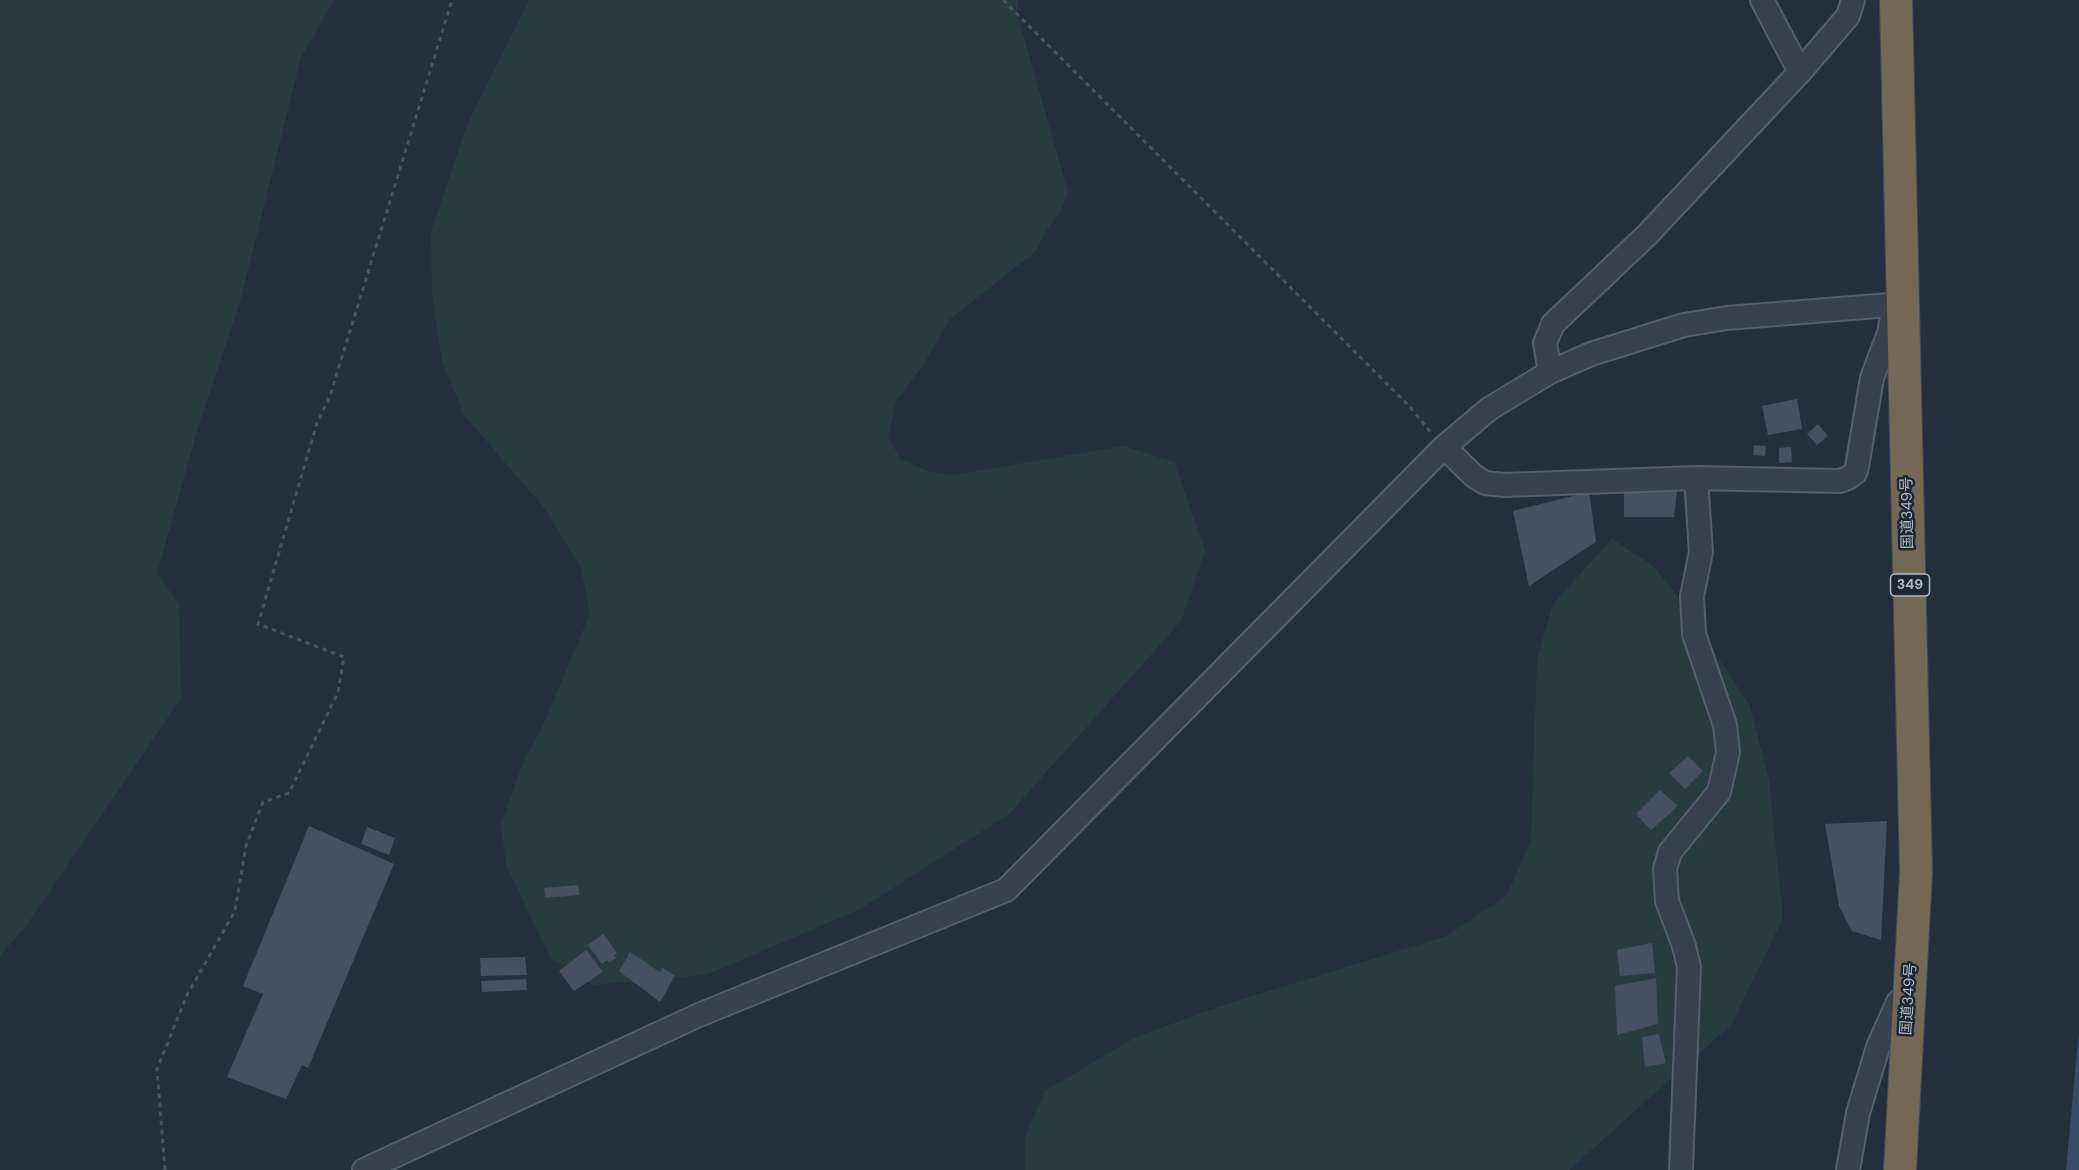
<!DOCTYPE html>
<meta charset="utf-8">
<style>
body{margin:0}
canvas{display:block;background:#242f3e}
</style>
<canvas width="2079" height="1170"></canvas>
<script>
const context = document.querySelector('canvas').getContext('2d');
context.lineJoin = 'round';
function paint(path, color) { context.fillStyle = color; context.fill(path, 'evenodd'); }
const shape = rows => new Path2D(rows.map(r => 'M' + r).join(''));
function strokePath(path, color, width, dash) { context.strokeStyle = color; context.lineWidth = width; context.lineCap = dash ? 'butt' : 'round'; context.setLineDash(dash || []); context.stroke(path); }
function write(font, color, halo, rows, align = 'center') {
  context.font = font + ' "DM Sans","Noto Sans JP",sans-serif'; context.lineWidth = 5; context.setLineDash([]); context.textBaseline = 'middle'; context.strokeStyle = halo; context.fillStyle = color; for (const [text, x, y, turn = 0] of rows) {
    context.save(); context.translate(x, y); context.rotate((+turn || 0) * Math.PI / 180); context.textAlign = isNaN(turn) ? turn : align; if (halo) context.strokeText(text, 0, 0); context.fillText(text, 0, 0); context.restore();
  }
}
paint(shape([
 [0,0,334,0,301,57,239,306,199,424,157,574,179,604,181,698,26,926,0,956],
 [529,0,1017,0,1018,17,1068,192,1060,213,1044,234,1036,251,949,320,925,362,896,401,888,438,901,459,927,471,952,475,1124,446,1174,462,1205,550,1181,621,1009,814,860,909,706,975,593,985,550,957,506,865,501,824,525,758,542,728,590,614,581,568,546,510,464,415,442,361,432,294,431,231,467,125],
 [1612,539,1652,565,1673,590,1750,706,1769,780,1783,918,1731,1025,1569,1170,1025,1170,1025,1137,1045,1091,1136,1037,1227,1004,1447,936,1507,895,1531,840,1537,659,1553,604]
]), '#263c3f');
paint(shape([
 [2079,1030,2079,1170,2066,1170]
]), '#394c67');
paint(shape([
 [1797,399,1802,429,1768,435,1762,406],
 [1818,424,1828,436,1817,445,1807,434],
 [1754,445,1766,446,1765,456,1753,455],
 [1791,447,1792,462,1779,463,1779,448],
 [1678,481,1674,517,1624,517,1624,487],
 [1589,492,1596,542,1529,586,1513,511],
 [1688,756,1703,771,1685,789,1669,773],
 [1660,790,1678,806,1651,830,1636,814],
 [1887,821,1881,940,1852,931,1839,906,1825,824],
 [309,826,394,864,308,1068,302,1065,286,1099,227,1077,263,994,243,986],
 [367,827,395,838,389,855,361,844],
 [578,885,579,895,545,898,544,888],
 [603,934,617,953,614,955,616,958,609,963,607,960,602,964,588,945],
 [1652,943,1655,973,1620,976,1617,950],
 [586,950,603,972,574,991,559,971],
 [630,952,660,972,663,968,675,976,660,1002,619,971],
 [525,957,527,975,481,976,480,958],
 [1656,978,1658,1024,1617,1035,1615,986],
 [526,979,527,990,482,992,481,981],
 [1659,1034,1666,1063,1645,1067,1642,1037]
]), '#455162');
const minor = shape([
 [1762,0,1800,72],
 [1550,372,1545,343,1553,324,1647,235,1800,72,1848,16,1853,0],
 [1444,447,1474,476,1485,483,1504,485,1696,478,1840,481,1848,478,1855,473,1857,467,1872,378,1889,333,1894,307],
 [1681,1168,1689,967,1684,946,1667,901,1665,869,1670,852,1719,792,1728,752,1725,725,1694,634,1692,596,1701,552,1696,478],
 [364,1170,699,1015,1006,890,1444,447,1489,409,1550,372,1591,354,1684,325,1727,318,1902,304],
 [1848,1170,1858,1113,1878,1047,1898,1002,1909,993]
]);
const highway = shape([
 [1896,0,1916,872,1900,1170]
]);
strokePath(minor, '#565f6c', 26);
strokePath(highway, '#434c59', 34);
strokePath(shape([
 [1003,0,1410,407,1432,434],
 [165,1170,157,1069,187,995,235,911,246,846,263,802,289,793,338,692,344,657,258,624,317,423,330,396,452,0]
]), '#44595c', 3, [4.5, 4.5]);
strokePath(minor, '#38414e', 22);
strokePath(highway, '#746855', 32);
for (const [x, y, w] of [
 [1910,585,39]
]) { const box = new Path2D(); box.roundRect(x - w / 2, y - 11, w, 22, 4.5); context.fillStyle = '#1d2633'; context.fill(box); strokePath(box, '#b4bcc9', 1.5); }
write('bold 14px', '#b4bcc9', null, [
 ["349",1910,585]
]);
write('15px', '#b4bcc9', '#1d2633', [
 ["国道349号",1908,513,-91],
 ["国道349号",1909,999,-86]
]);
</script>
